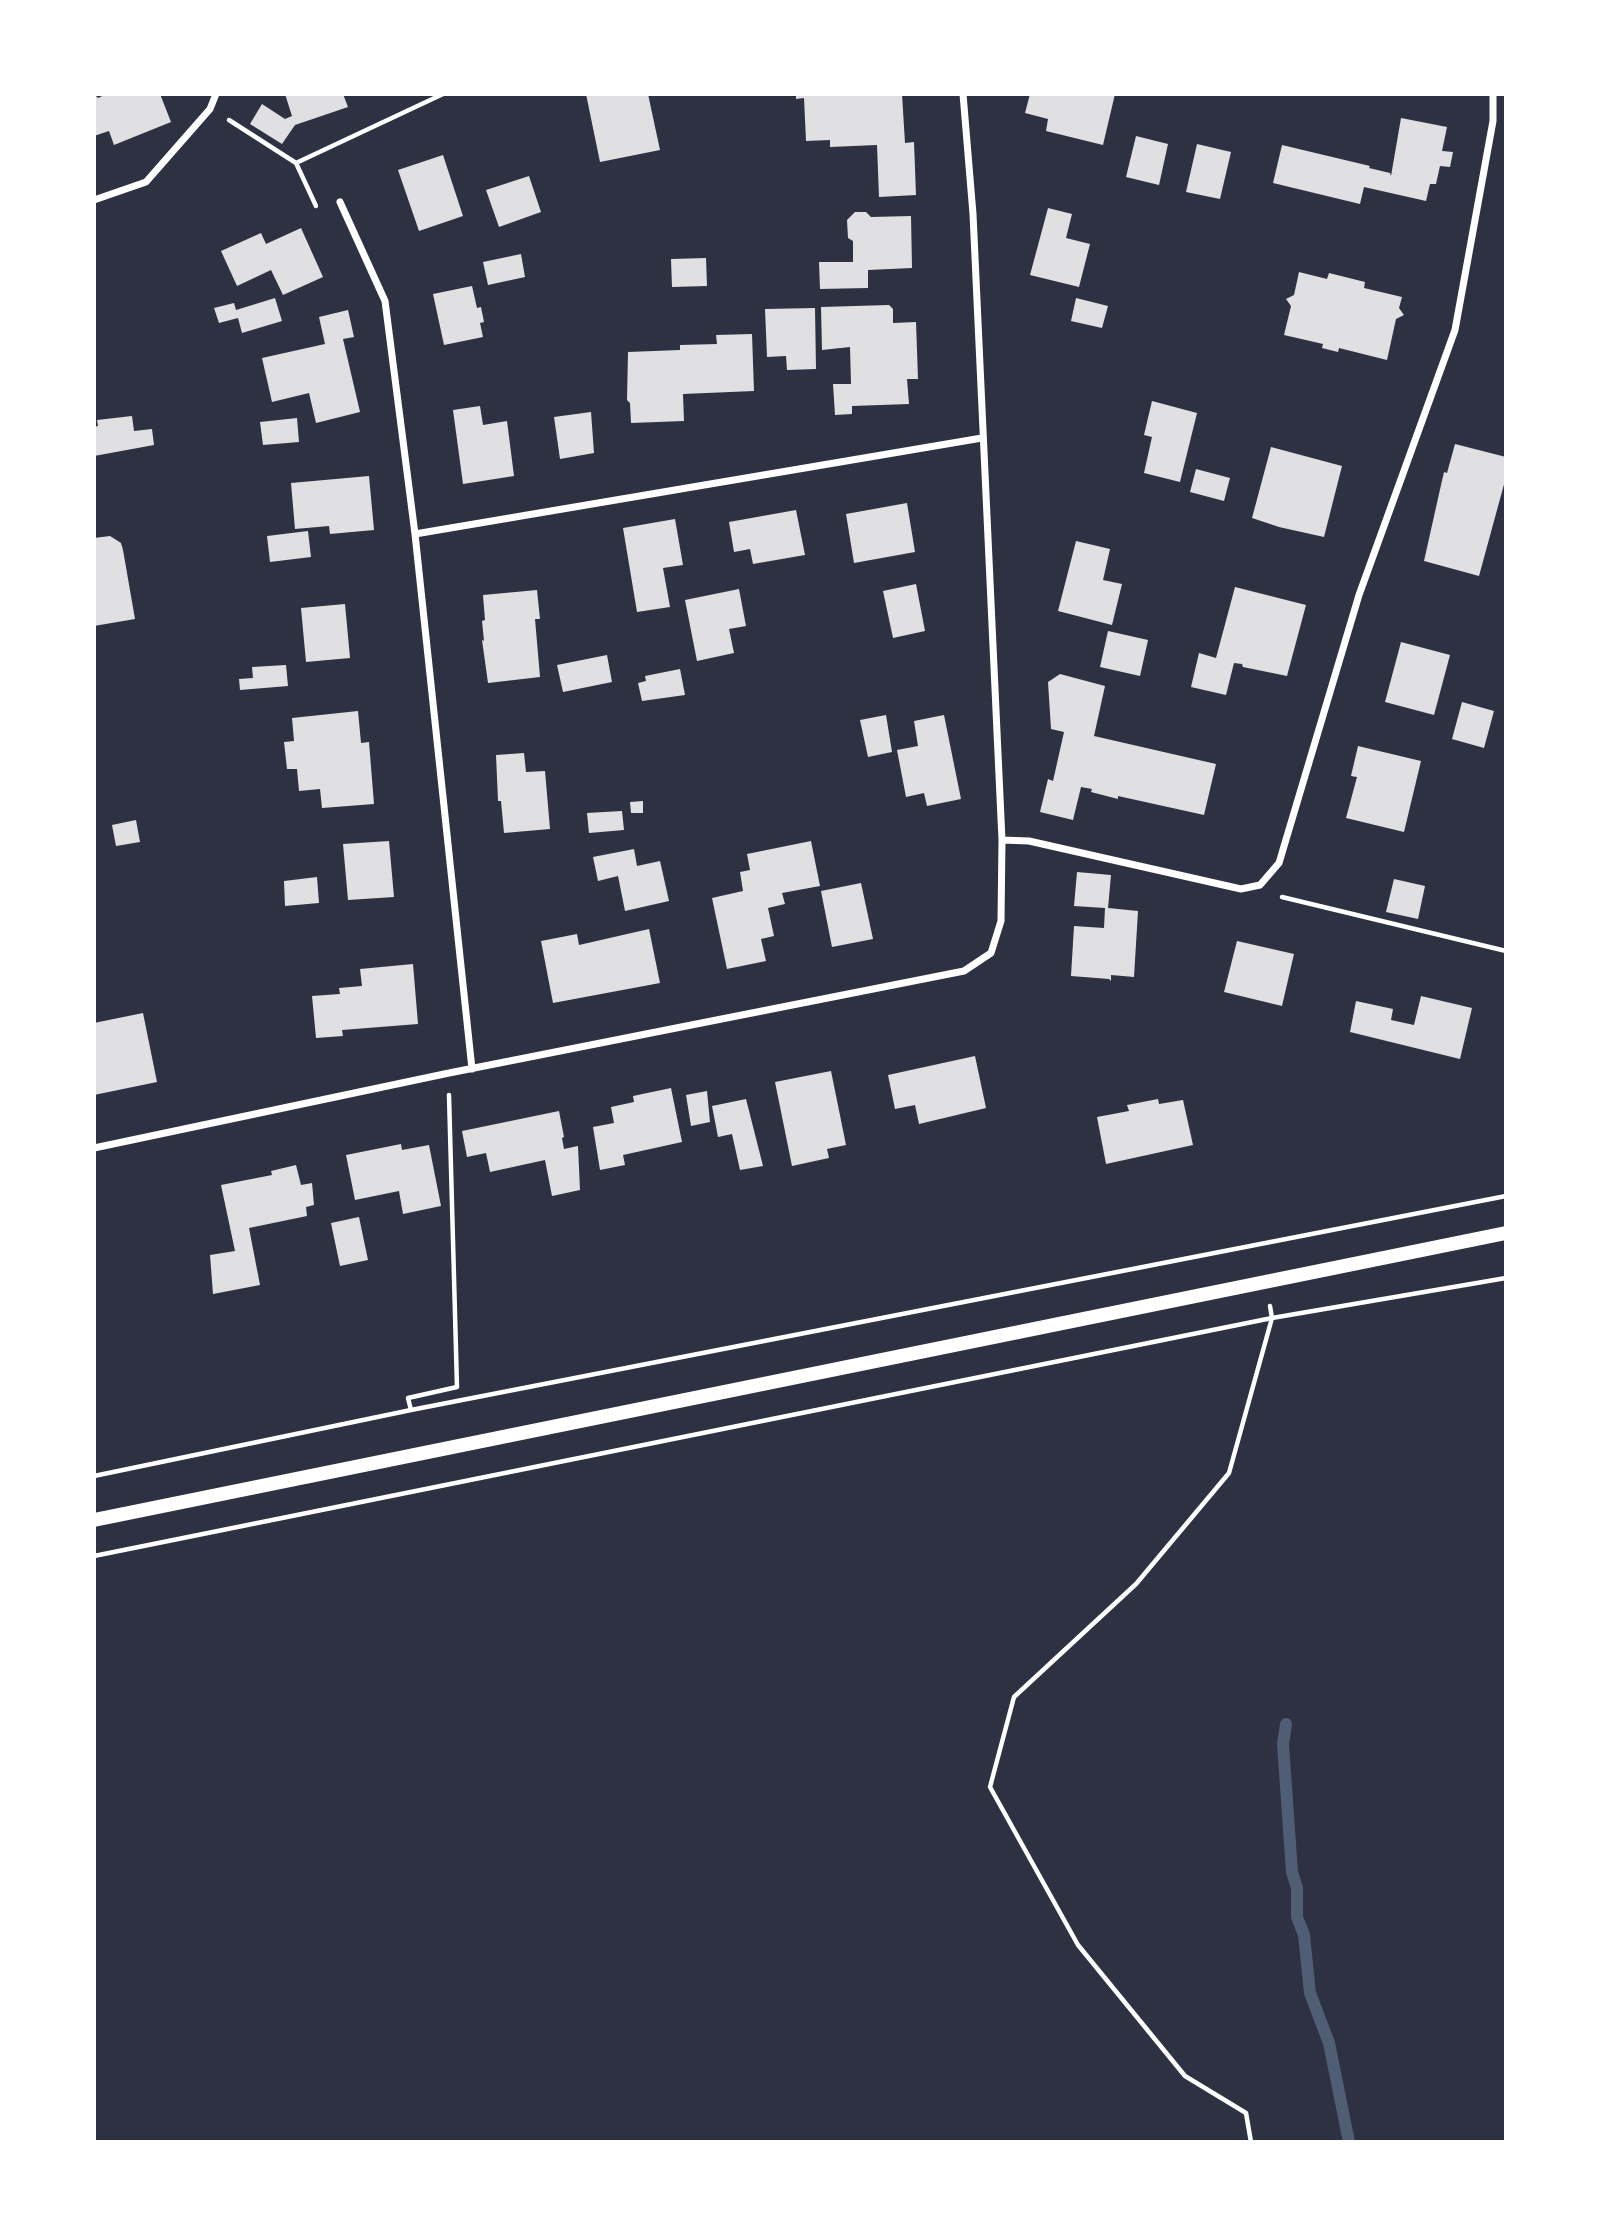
<!DOCTYPE html>
<style>
body{margin:0}
#map{position:relative;width:1600px;height:2236px;overflow:hidden;background:#2d3142;font-family:Signika,sans-serif}
canvas{display:block}
.frame{position:absolute;inset:0;border:96px solid #fff;pointer-events:none}
</style>
<div id="map">
<canvas width="1600" height="2236"></canvas>
<div class="frame"></div>
</div>
<script>
const context = document.querySelector('canvas').getContext('2d');
context.lineJoin = 'round';
const shape = rows => new Path2D(rows.map(r => 'M' + r).join(''));
function strokePath(path, color, width, dash) { context.strokeStyle = color; context.lineWidth = width; context.lineCap = dash ? 'butt' : 'round'; context.setLineDash(dash || []); context.stroke(path); }
function paint(path, color) { context.fillStyle = color; context.fill(path, 'evenodd'); }
strokePath(shape([
 [1286,1724,1283,1744,1292,1872,1297,1888,1297,1917,1304,1935,1310,1993,1329,2043,1349,2142]
]), '#4f5d75', 12);
paint(shape([
 [94,94,98,98,107,94,160,94,171,122,114,145,109,131,94,136],
 [285,94,343,94,348,107,295,125,282,144,250,124,262,104,285,119,292,116],
 [586,94,648,94,660,150,600,162],
 [796,94,902,94,905,143,914,142,916,195,879,197,877,145,830,147,830,140,806,141,804,98,796,99],
 [1030,94,1115,94,1103,145,1046,131,1048,119,1025,113],
 [1401,118,1447,127,1442,151,1453,152,1450,167,1440,166,1436,184,1430,184,1426,201,1364,187,1360,204,1273,183,1282,145,1370,166,1369,168,1390,173,1391,176],
 [1136,136,1168,144,1159,185,1126,177],
 [1197,144,1231,152,1220,199,1186,192],
 [443,155,463,216,419,231,398,170],
 [529,176,541,212,499,227,486,190],
 [1048,208,1072,214,1066,238,1090,244,1079,287,1030,275],
 [855,212,866,212,871,217,911,216,912,268,868,270,868,288,820,289,819,262,853,262,853,241,848,238,847,220],
 [301,228,323,277,283,295,271,270,237,286,221,251,261,233,266,244],
 [521,254,525,277,488,285,483,262],
 [706,258,707,286,672,287,671,259],
 [1299,272,1327,279,1329,273,1365,282,1364,288,1402,297,1399,308,1404,315,1396,319,1387,360,1339,348,1338,352,1322,348,1323,344,1284,335,1291,306,1286,299,1294,295],
 [472,286,477,308,481,307,484,322,480,323,483,337,444,345,433,294],
 [275,298,282,321,242,333,238,318,219,323,214,308,234,303,236,310],
 [1076,298,1108,306,1102,328,1071,321],
 [889,305,893,309,893,323,916,322,918,379,907,379,909,404,852,406,852,414,835,415,833,384,851,384,850,347,822,350,821,307],
 [815,308,816,369,787,370,786,356,767,357,765,309],
 [348,310,354,337,343,339,360,412,316,423,309,393,272,402,262,358,325,344,319,317],
 [752,334,754,391,683,394,684,421,631,423,630,403,627,400,628,352,680,350,680,345,717,344,716,335],
 [1152,401,1197,413,1180,482,1144,473,1152,437,1144,435],
 [480,406,483,425,507,421,514,476,463,484,453,410],
 [591,412,594,453,560,459,554,417],
 [132,416,134,431,152,429,154,445,94,456,94,427,98,426,97,420],
 [297,418,299,442,263,445,260,422],
 [1455,444,1506,457,1506,477,1479,576,1424,561,1441,485,1444,472,1447,473],
 [1271,447,1342,466,1324,537,1279,527,1252,518],
 [1196,469,1230,478,1224,501,1190,492],
 [369,476,374,530,330,534,329,526,295,529,291,483],
 [907,503,915,552,854,563,846,514],
 [796,510,805,555,753,564,750,549,734,552,729,522],
 [675,519,683,565,663,568,670,607,637,612,623,528],
 [308,531,311,557,270,562,267,536],
 [110,536,121,543,123,550,135,619,94,626,94,538],
 [1076,541,1110,549,1103,580,1122,584,1112,625,1058,611],
 [916,584,925,631,893,638,883,591],
 [1235,587,1306,605,1287,676,1243,667,1242,664,1234,663,1226,695,1191,687,1199,653,1216,658],
 [739,589,746,626,729,629,734,653,697,661,685,600],
 [537,590,540,619,535,619,540,677,488,683,482,640,484,641,482,621,485,620,483,595],
 [345,604,350,658,306,662,301,608],
 [1108,631,1148,640,1140,676,1100,667],
 [1401,642,1450,655,1434,715,1385,702],
 [607,655,612,682,563,692,557,665],
 [286,665,288,686,240,690,239,679,253,678,252,667],
 [680,669,685,695,642,701,638,683,646,681,645,676],
 [1060,674,1105,686,1094,736,1216,764,1204,815,1118,796,1118,799,1091,792,1092,789,1081,787,1073,820,1040,812,1048,779,1053,781,1064,732,1051,729,1048,682],
 [1462,702,1494,711,1484,748,1452,739],
 [358,711,361,743,369,742,374,804,322,808,320,789,299,791,297,769,287,769,284,742,294,741,292,718],
 [886,715,892,752,868,757,860,720],
 [944,715,961,799,927,806,924,793,906,797,897,750,918,746,914,721],
 [1358,746,1421,761,1404,832,1346,818,1357,777,1351,776],
 [524,753,526,772,545,771,550,829,504,833,501,801,498,801,496,755],
 [643,801,643,813,631,813,630,802],
 [622,811,624,830,589,833,587,813],
 [136,820,140,842,116,846,112,825],
 [389,841,394,897,348,900,343,844],
 [811,841,820,886,782,893,785,904,768,908,774,936,761,939,766,961,727,969,712,898,743,891,740,872,750,870,747,854],
 [634,849,637,866,660,861,669,901,625,911,618,876,598,881,593,857],
 [1077,872,1111,875,1108,908,1138,911,1134,977,1111,975,1111,981,1109,979,1071,976,1074,926,1104,928,1105,908,1074,906],
 [317,877,319,903,285,906,284,881],
 [1394,879,1425,886,1418,919,1386,912],
 [861,883,873,939,832,947,821,891],
 [649,929,660,983,553,1003,541,941,577,934,579,945],
 [1237,941,1294,954,1282,1006,1224,992],
 [413,964,418,1024,342,1030,343,1036,316,1038,312,996,340,994,339,988,362,986,360,969],
 [1421,996,1472,1008,1460,1059,1350,1032,1356,1001,1393,1009,1391,1020,1414,1025],
 [143,1013,157,1082,94,1095,94,1023],
 [975,1056,986,1108,919,1124,915,1105,895,1109,888,1075],
 [831,1071,846,1145,827,1149,829,1158,792,1166,775,1082],
 [671,1088,682,1142,623,1155,625,1165,600,1170,593,1127,614,1123,611,1107,634,1102,633,1096],
 [707,1091,710,1122,691,1126,686,1095],
 [746,1099,763,1166,740,1170,732,1134,718,1137,712,1106],
 [1158,1099,1159,1104,1183,1100,1193,1145,1106,1164,1097,1117,1129,1111,1127,1105],
 [559,1111,564,1137,562,1138,564,1149,578,1146,580,1190,552,1196,545,1160,490,1172,486,1153,467,1157,462,1131],
 [401,1144,402,1150,429,1145,441,1206,403,1214,399,1191,355,1200,346,1155],
 [296,1165,301,1185,312,1183,314,1205,306,1207,307,1216,249,1228,260,1285,213,1294,210,1255,235,1251,221,1185,272,1175,271,1171],
 [359,1217,368,1260,340,1266,331,1223]
]), '#e0e0e3');
strokePath(shape([
 [229,120,296,163,316,206],
 [296,163,443,94],
 [1282,897,1506,951],
 [411,1410,408,1398,457,1387,449,1095],
 [94,1476,411,1410,1506,1196],
 [94,1556,1272,1318,1506,1278],
 [1251,2142,1246,2113,1185,2076,1078,1945,990,1787,1014,1697,1136,1584,1229,1473,1272,1318,1270,1306]
]), '#fff', 4.5);
strokePath(shape([
 [94,200,146,182,210,109,216,94],
 [340,202,385,301,415,534,472,1069],
 [415,534,982,438],
 [1002,840,1029,841,1241,889,1260,885,1279,863,1359,595,1455,330,1493,121,1493,94],
 [94,1148,449,1073,964,971,991,953,1001,921,1002,840,973,214,963,94]
]), '#fff', 7);
strokePath(shape([
 [94,1520,1506,1233]
]), '#fff', 14);
</script>
